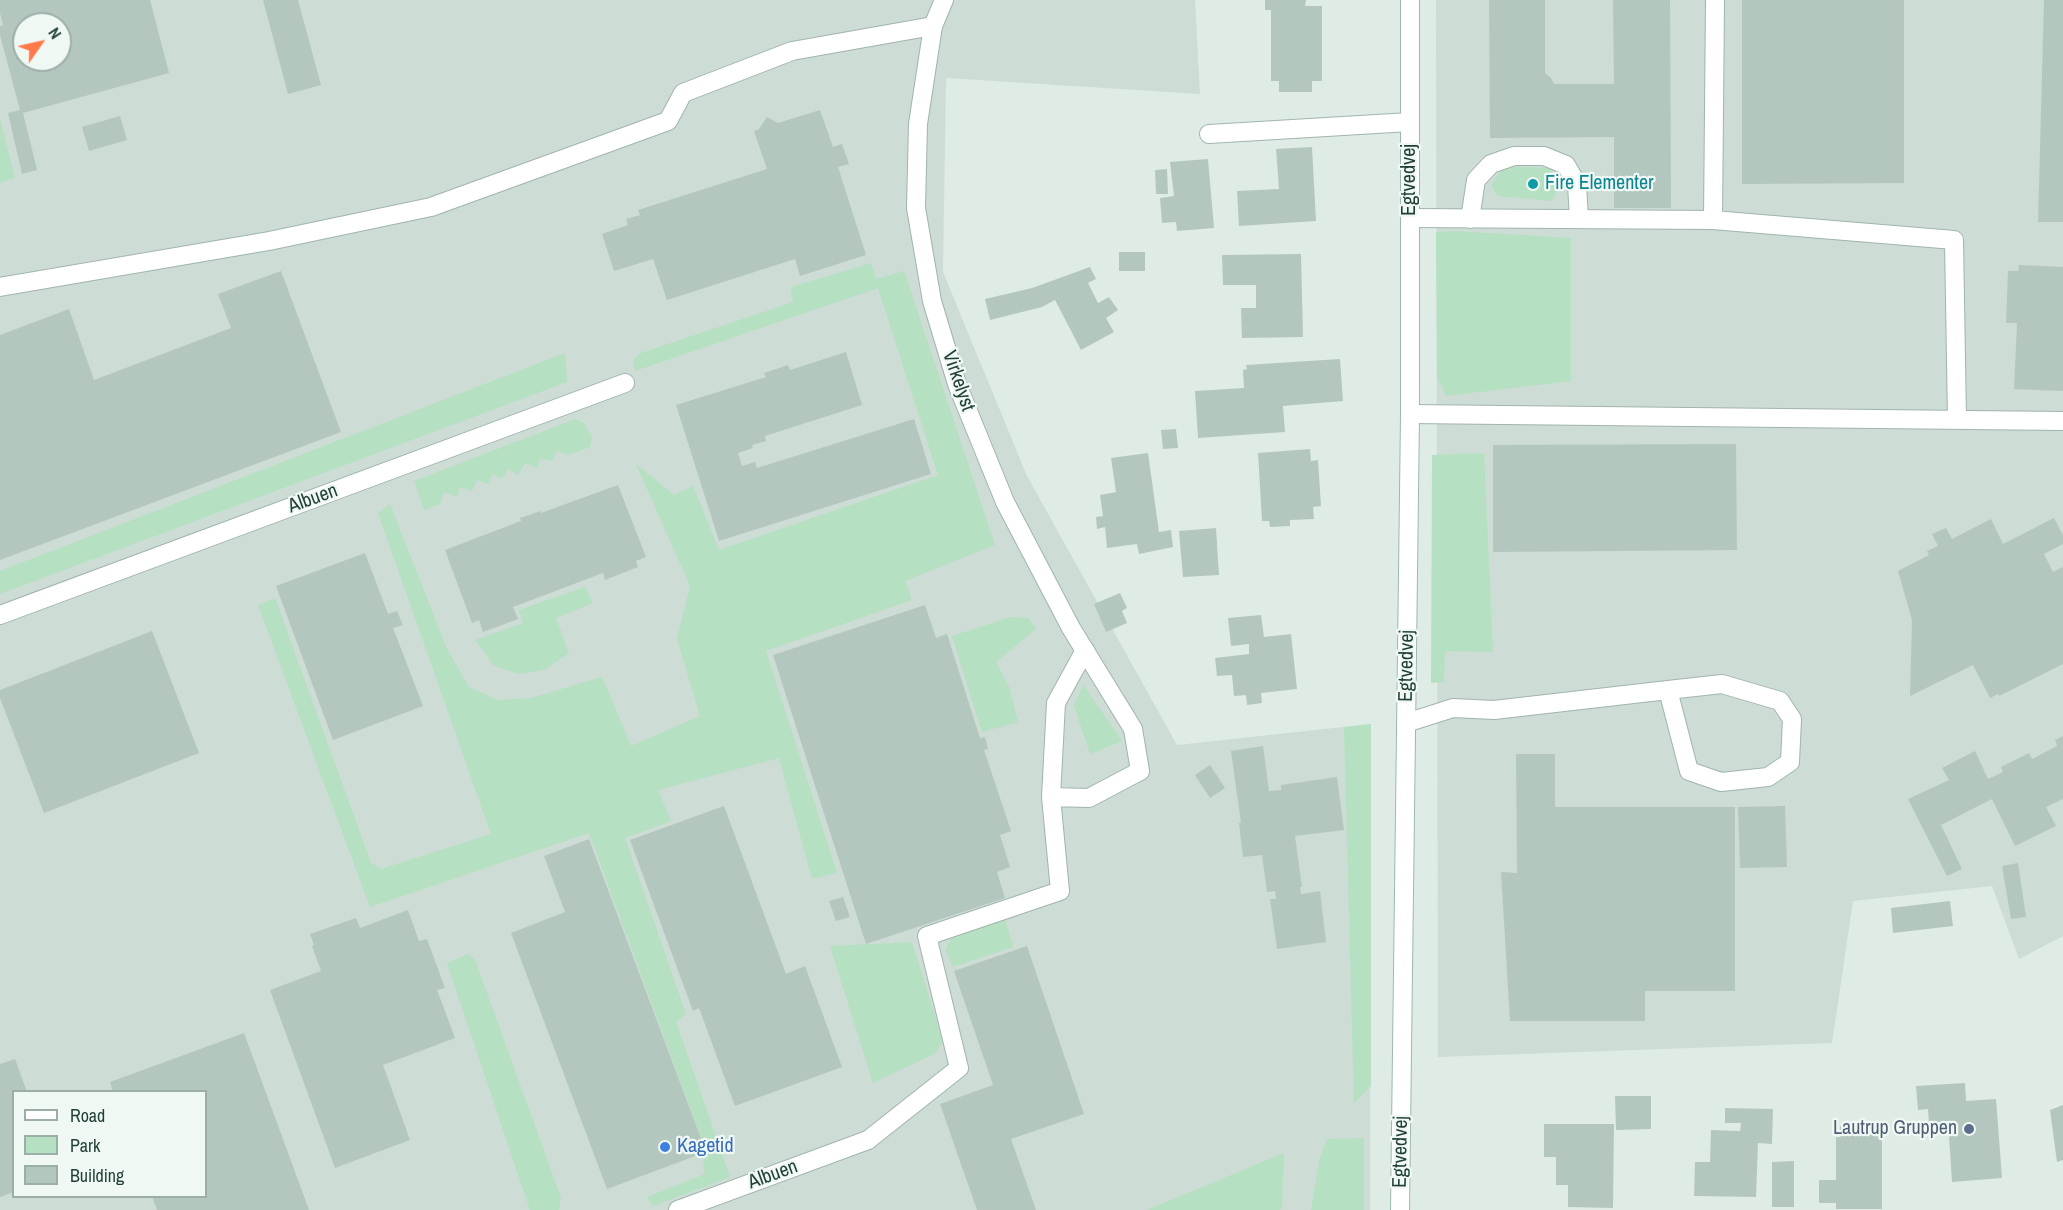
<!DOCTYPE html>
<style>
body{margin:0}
#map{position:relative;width:2063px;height:1210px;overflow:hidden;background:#dfece6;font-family:"Archivo Narrow",sans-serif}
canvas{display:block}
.legend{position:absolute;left:12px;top:1090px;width:195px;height:108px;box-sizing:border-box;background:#f0f8f4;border:2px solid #9caea8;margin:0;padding:8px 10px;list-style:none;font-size:18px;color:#1e3e36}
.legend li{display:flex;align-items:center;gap:12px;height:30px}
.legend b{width:30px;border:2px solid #9caea8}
.north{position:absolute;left:12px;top:12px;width:60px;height:60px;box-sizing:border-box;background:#f0f8f4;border:2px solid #9caea8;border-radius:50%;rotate:56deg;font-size:16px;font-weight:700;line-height:24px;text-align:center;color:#1e3e36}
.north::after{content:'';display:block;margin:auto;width:21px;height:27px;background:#ff794a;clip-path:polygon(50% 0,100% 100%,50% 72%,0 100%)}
</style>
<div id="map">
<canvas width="2063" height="1210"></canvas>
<ul class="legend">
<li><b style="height:8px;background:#fff"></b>Road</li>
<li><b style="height:16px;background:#b5e0c1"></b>Park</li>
<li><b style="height:16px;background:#b4c7bf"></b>Building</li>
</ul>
<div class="north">N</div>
</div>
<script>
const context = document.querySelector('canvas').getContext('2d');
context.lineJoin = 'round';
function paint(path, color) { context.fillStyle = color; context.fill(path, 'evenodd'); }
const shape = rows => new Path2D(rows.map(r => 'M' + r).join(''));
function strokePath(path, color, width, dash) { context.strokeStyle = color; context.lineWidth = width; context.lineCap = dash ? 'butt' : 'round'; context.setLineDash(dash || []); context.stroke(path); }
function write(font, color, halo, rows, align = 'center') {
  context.font = font + ' "Archivo Narrow",sans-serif'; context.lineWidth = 4.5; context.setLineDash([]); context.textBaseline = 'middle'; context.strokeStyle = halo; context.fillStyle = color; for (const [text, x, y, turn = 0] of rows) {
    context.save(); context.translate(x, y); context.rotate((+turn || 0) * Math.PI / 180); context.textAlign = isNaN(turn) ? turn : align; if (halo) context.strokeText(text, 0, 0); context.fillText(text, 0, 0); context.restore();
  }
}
paint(shape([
 [0,0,1195,0,1200,94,946,78,943,272,1027,476,1177,745,1371,724,1370,1210,0,1210],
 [24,24,60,24,60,60,24,60],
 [14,1092,206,1092,206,1196,14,1196],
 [1436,0,2063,0,2063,936,2019,959,1992,886,1853,901,1832,1043,1438,1057]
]), '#cddcd5');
paint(shape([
 [0,119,15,178,0,183],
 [1505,166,1550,168,1559,187,1552,201,1498,196,1491,185],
 [1454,231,1571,238,1571,381,1446,396,1437,376,1436,232],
 [871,263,876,279,904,271,995,545,905,581,912,600,766,651,837,873,812,879,779,758,658,790,671,821,625,838,686,1014,676,1022,730,1177,653,1206,647,1197,705,1174,703,1162,707,1154,589,833,370,907,258,605,275,598,371,863,381,869,491,834,378,513,390,504,446,647,469,687,498,700,531,698,602,677,631,746,700,716,677,639,690,586,636,464,674,495,693,486,719,550,938,475,878,288,635,371,633,360,641,353,793,302,791,287],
 [565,353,567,382,0,594,0,571],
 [575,419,584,423,592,437,590,447,569,455,557,451,552,461,540,459,537,468,525,463,518,475,508,469,502,479,492,474,488,484,477,480,472,491,460,487,457,497,444,492,440,504,424,510,414,481],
 [1484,453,1493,652,1445,651,1444,682,1431,683,1432,455],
 [585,587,593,603,556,618,569,653,544,670,520,674,494,666,475,640,523,623,519,610],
 [1011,617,1028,618,1036,629,996,662,1009,687,1018,722,982,732,952,636],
 [1083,685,1122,741,1090,754,1074,705],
 [1371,724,1371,1086,1354,1103,1344,727],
 [1005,919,1013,947,953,967,945,950,952,938],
 [912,942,943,1042,934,1054,873,1083,830,946],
 [468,954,475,960,561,1198,559,1210,530,1210,447,963],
 [1364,1138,1364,1210,1311,1210,1319,1161,1327,1139],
 [1284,1153,1282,1206,1280,1210,1147,1210]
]), '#b5e0c1');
paint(shape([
 [0,0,150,0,169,73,23,113,37,170,22,174,8,113,20,110,0,35,0,26,3,25,0,13],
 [24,24,60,24,60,60,24,60],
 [263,0,298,0,321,85,288,94],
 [1265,0,1306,0,1305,6,1322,6,1322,81,1312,81,1312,92,1279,92,1279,81,1271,81,1271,10,1265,10],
 [1489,0,1545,0,1545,73,1551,78,1554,84,1614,84,1613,0,1670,0,1671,208,1614,208,1614,137,1490,138],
 [1742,0,1904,0,1904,183,1742,184],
 [2044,0,2063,0,2063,222,2038,222],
 [820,110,833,147,842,144,849,164,838,167,866,255,800,276,795,259,667,300,653,259,614,271,602,234,628,225,626,219,640,215,638,210,767,169,754,131,759,129,767,117,778,123],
 [120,116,127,140,89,151,82,127],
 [1312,147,1316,221,1239,226,1237,191,1279,189,1276,149],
 [1208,159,1214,228,1177,231,1176,222,1162,223,1160,198,1174,196,1170,162],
 [1167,169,1168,194,1156,194,1155,170],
 [1119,252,1145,252,1145,271,1119,271],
 [1301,254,1303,337,1242,338,1241,308,1256,308,1256,285,1223,285,1222,255],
 [2019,265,2063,267,2063,391,2014,389,2017,323,2006,323,2008,271,2018,271],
 [1090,267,1096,279,1088,283,1098,303,1109,297,1118,310,1106,318,1114,332,1081,350,1055,300,1042,307,990,320,985,299,1032,288],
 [281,271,341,432,0,560,0,335,69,309,94,380,231,328,218,294],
 [846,352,862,405,765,436,766,441,752,445,753,448,738,453,742,466,755,462,757,468,914,419,931,474,719,541,676,405,766,377,764,373,788,365,790,370],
 [1340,359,1343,401,1283,406,1285,432,1198,438,1195,391,1244,388,1243,370,1247,369,1246,365],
 [1176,429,1178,448,1163,449,1161,430],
 [1736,444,1737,550,1493,552,1493,445],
 [1310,449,1311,461,1318,460,1321,506,1313,507,1314,519,1290,520,1290,526,1270,527,1269,521,1262,521,1258,453],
 [1148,453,1159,532,1171,530,1173,547,1139,554,1137,544,1107,548,1105,527,1097,529,1096,517,1103,516,1100,495,1116,492,1111,458],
 [618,485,646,557,636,561,638,567,605,580,603,573,513,607,518,619,483,632,479,620,472,623,445,550,521,521,520,518,529,515,540,511,541,513],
 [2054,518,2063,535,2063,544,2044,554,2053,572,2063,567,2063,664,1999,696,1998,694,1990,698,1973,665,1910,696,1912,620,1898,571,1929,555,1927,551,1938,546,1932,534,1946,528,1952,539,1991,519,2003,544],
 [1216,528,1219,575,1183,577,1179,531],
 [365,553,388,614,397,611,403,625,393,628,423,706,333,740,276,586],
 [1120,593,1127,608,1122,611,1127,623,1106,632,1094,604],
 [925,605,936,638,947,634,980,738,985,737,988,749,984,750,1011,831,1000,835,1010,867,997,872,1005,898,866,944,773,655],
 [1261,615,1264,637,1291,634,1297,689,1261,693,1262,703,1247,705,1246,695,1234,696,1232,675,1217,676,1215,658,1249,654,1249,644,1231,646,1228,618],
 [152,631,199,753,44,813,0,698,0,690],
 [2063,736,2063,799,2046,807,2056,826,2015,846,1992,799,1941,825,1962,869,1947,876,1908,799,1949,780,1942,768,1975,751,1988,779,2003,772,2001,767,2029,753,2032,759,2057,746,2055,740],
 [1263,746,1269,791,1281,790,1281,785,1337,777,1344,830,1295,836,1302,887,1300,887,1301,894,1320,891,1326,942,1277,949,1270,899,1276,899,1275,891,1267,892,1262,855,1243,857,1239,823,1241,823,1231,751],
 [1516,754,1555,754,1555,807,1735,807,1735,991,1645,991,1645,1021,1510,1021,1501,872,1517,873],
 [1210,765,1225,788,1210,798,1195,775],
 [724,806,786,974,805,966,842,1067,735,1106,699,1008,693,1011,630,840],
 [1785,806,1787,867,1740,868,1738,807],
 [589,839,706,1152,607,1189,511,933,565,912,544,856],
 [2018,863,2026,917,2011,919,2002,866],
 [843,897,850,917,836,921,829,901],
 [1950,901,1953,926,1893,933,1891,908],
 [408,910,419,941,427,939,445,988,437,990,455,1038,383,1065,410,1140,335,1168,270,990,321,971,312,946,314,945,310,934,356,918,360,928],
 [1027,946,1084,1114,1011,1139,1036,1210,977,1210,940,1104,993,1085,954,971],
 [244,1033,309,1210,157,1210,152,1196,206,1196,206,1092,113,1092,110,1082],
 [15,1059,27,1092,14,1092,14,1192,0,1197,0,1064],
 [1965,1083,1966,1101,1996,1099,2002,1178,1952,1182,1948,1121,1929,1123,1928,1109,1918,1110,1916,1086],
 [1615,1096,1651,1096,1651,1129,1616,1130],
 [2063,1105,2063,1160,2057,1162,2050,1110],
 [1725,1108,1773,1109,1772,1144,1758,1143,1756,1197,1694,1196,1695,1162,1710,1162,1711,1130,1740,1131,1741,1123,1725,1123],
 [1544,1124,1614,1124,1613,1208,1568,1207,1568,1185,1556,1185,1556,1157,1544,1157],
 [1840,1126,1879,1127,1880,1137,1882,1137,1882,1209,1836,1209,1836,1203,1819,1203,1819,1180,1836,1180,1836,1137,1840,1137],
 [1794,1161,1794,1207,1772,1207,1772,1162]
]), '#b4c7bf');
const lane = shape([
 [1715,0,1713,220,1954,240,1957,420],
 [1410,218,1713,220],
 [1470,219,1476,180,1491,164,1514,156,1544,156,1566,165,1577,184,1579,219],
 [0,287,269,241,431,207,668,121,683,93,792,51,933,26],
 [1410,414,2063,421],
 [1406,723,1453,708,1494,710,1668,690,1722,684,1780,701,1792,719,1790,762,1768,777,1721,782,1689,771,1668,690],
 [1051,797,1089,798,1140,771,1133,729],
 [868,1140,959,1068,927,936,1060,891,1051,797,1056,703,1085,650]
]);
const street = shape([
 [944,0,933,26,918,124,916,208,932,301,957,384,1005,502,1071,628,1133,729],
 [1209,134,1410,122],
 [0,615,625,383],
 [678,1210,868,1140]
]);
const secondary = shape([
 [1400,1210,1410,414,1410,0]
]);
strokePath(lane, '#a1b4ae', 20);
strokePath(street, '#a1b4ae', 20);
strokePath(secondary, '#9cb9af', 20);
strokePath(lane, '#fff', 18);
strokePath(street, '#fff', 18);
strokePath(secondary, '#fff', 18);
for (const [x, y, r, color] of [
 [1533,184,6,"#0f9aa8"],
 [1969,1129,6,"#5c6f8a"],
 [665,1147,6,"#3f7fe0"]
]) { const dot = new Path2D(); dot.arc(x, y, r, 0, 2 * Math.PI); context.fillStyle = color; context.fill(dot); strokePath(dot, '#f0f8f4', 2); }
write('20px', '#1e3e36', '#f0f8f4', [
 ["Egtvedvej",1410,180,-90],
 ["Virkelyst",958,381,71],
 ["Albuen",313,499,-20],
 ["Egtvedvej",1407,666,-89],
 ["Egtvedvej",1401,1152,-89],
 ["Albuen",773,1175,-20]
]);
write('20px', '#0d838f', '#f0f8f4', [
 ["Fire Elementer",1545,184]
], 'left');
write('20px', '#4e5e75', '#f0f8f4', [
 ["Lautrup Gruppen",1957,1129]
], 'right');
write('20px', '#366cbe', '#f0f8f4', [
 ["Kagetid",677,1147]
], 'left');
</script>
